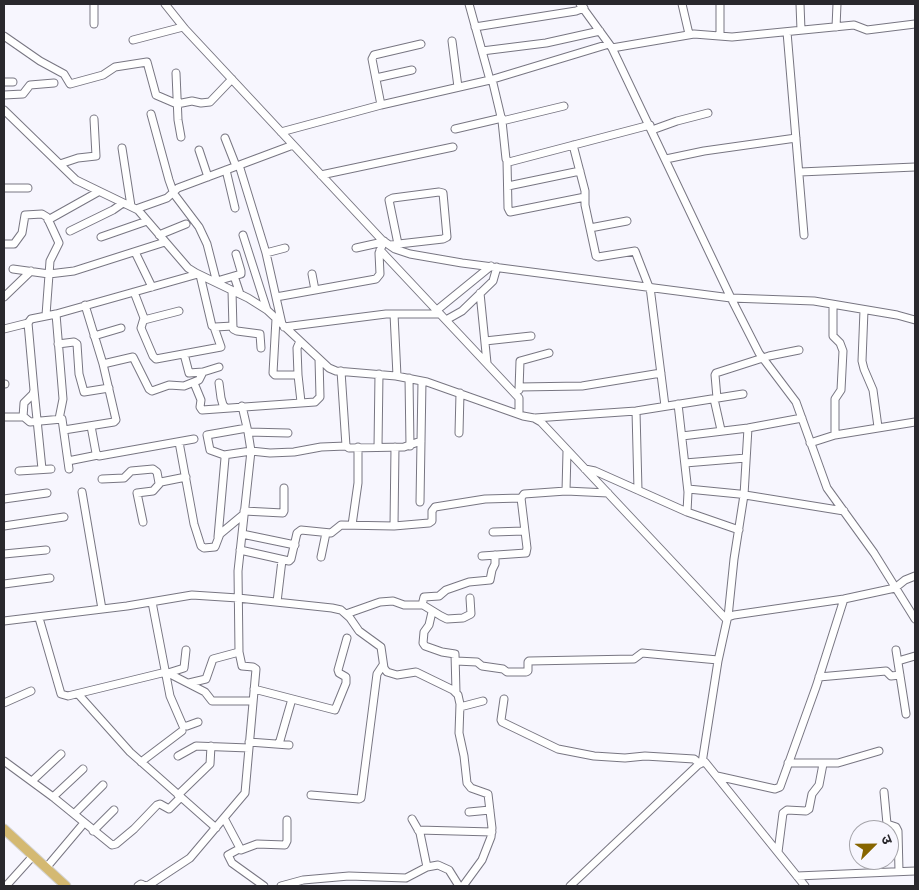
<!DOCTYPE html>
<meta charset="utf-8">
<style>
body{margin:0}
#map{position:relative;width:919px;height:890px;overflow:hidden;background:#f7f6fe;font-family:Cabin,"Noto Sans Devanagari",sans-serif}
canvas{display:block}
.frame{position:absolute;inset:0;border:5px solid #29282d;pointer-events:none}
.north{position:absolute;left:849px;top:820px;width:50px;height:50px;box-sizing:border-box;background:#f7f6fe;border:1px solid #a5a4aa;border-radius:50%;rotate:67deg;font-size:14px;font-weight:700;line-height:20px;text-align:center;color:#29282d}
.north::after{content:'';display:block;margin:auto;width:18px;height:22px;background:#876500;clip-path:polygon(50% 0,100% 100%,50% 72%,0 100%)}
</style>
<div id="map">
<canvas width="919" height="890"></canvas>
<div class="frame"></div>
<div class="north">उ</div>
</div>
<script>
const context = document.querySelector('canvas').getContext('2d');
context.lineJoin = 'round';
const shape = rows => new Path2D(rows.map(r => 'M' + r).join(''));
function strokePath(path, color, width, dash) { context.strokeStyle = color; context.lineWidth = width; context.lineCap = dash ? 'butt' : 'round'; context.setLineDash(dash || []); context.stroke(path); }
const minor = shape([
 [94,4,94,24],
 [165,4,185,29,382,240,395,249,410,254,462,263,731,298,612,48,580,4],
 [469,4,490,80],
 [682,4,689,34],
 [800,4,801,30],
 [475,27,576,11,584,8],
 [836,27,837,4],
 [787,32,804,235],
 [4,36,40,61,64,74,70,84,103,75,115,67,147,62,156,95,177,104,192,101,201,103,210,102,232,79],
 [720,36,720,4],
 [133,40,183,27],
 [452,41,458,87],
 [612,48,694,34,732,37,854,25,867,30,915,24],
 [482,51,546,43,600,31],
 [176,73,178,120,181,137],
 [376,78,412,70],
 [492,79,502,121,506,159,509,162,650,125],
 [4,82,13,82],
 [4,95,23,94,30,85,54,83],
 [381,105,372,59,374,55,421,44],
 [4,110,76,180,138,210,188,268,196,273,248,298,267,310,329,368,336,371,396,376,427,382,523,416,534,418,541,422,727,620,718,661,702,763],
 [151,114,169,180,174,194,199,227,207,244,217,283],
 [502,121,564,106],
 [455,129,502,118],
 [652,130,677,121,708,113],
 [281,132,381,105,490,80,609,44],
 [225,138,236,166],
 [573,145,585,191,585,205,596,256,598,257,635,251,649,287],
 [122,148,131,206],
 [199,150,208,177],
 [666,159,704,151,796,138],
 [507,161,508,208,510,212,585,197],
 [60,164,78,158,96,156,94,119],
 [239,165,266,253,282,324],
 [226,170,235,208],
 [800,172,915,167],
 [321,175,453,147],
 [508,186,580,171],
 [4,188,28,188],
 [136,209,167,198,178,188,293,145],
 [48,220,98,192],
 [590,228,627,221],
 [70,231,113,210,123,203],
 [159,235,186,224],
 [243,235,267,310],
 [101,237,147,221],
 [4,244,14,244,22,233,25,215,42,214,47,217,59,243,50,261,46,315],
 [390,245,443,239,447,237,443,193,439,192,393,198,389,200,398,244],
 [356,248,383,242],
 [380,250,519,398,519,414],
 [135,252,152,287],
 [266,253,285,248],
 [13,269,49,274,74,271,165,242],
 [312,274,315,290,376,279,380,274,379,253,384,241],
 [200,275,212,326,215,327,233,326],
 [234,276,240,294],
 [217,281,241,274,241,271,236,254],
 [650,287,665,406],
 [232,291,233,329,237,331,260,334,261,348],
 [134,292,144,318,141,328,153,356,156,359,221,347,214,327],
 [480,293,487,363],
 [4,297,31,271],
 [276,297,315,290],
 [833,305,833,336,840,343,843,351,841,390,835,399,835,435],
 [437,310,491,266],
 [864,310,862,361,864,369,873,390,878,427],
 [56,314,63,399,59,419],
 [394,314,397,376],
 [276,319,273,373,275,375,298,375,301,402],
 [144,320,179,311],
 [446,320,462,311,493,281,497,267],
 [915,320,897,315,814,301,731,298,759,353,796,402,827,488,874,553,915,619],
 [284,327,386,314,440,314],
 [4,329,28,323],
 [94,336,121,328],
 [485,341,531,336],
 [58,344,74,342,77,344,79,374,84,392,109,388],
 [184,354,189,373,203,372],
 [103,364,133,357,149,389,152,391,169,385,184,386,199,380,203,372,219,367],
 [341,371,346,446,349,448,404,447,421,441],
 [298,375,297,348,300,341],
 [409,378,410,446],
 [194,383,201,400,200,407,202,410,315,402,320,397,319,359],
 [219,383,221,398,223,405,226,408],
 [4,384,5,384],
 [519,387,582,386,661,373],
 [34,390,42,469],
 [519,390,520,361,549,353],
 [717,398,715,375,716,373,769,356,799,350],
 [714,399,721,430],
 [678,404,688,492,687,512],
 [636,411,638,490],
 [4,417,24,417,30,422,62,419,69,469],
 [23,417,24,403,33,394,34,390,28,323,31,319,56,314,198,274],
 [535,418,636,411,743,394],
 [91,426,96,453,99,456,194,439],
 [64,430,114,422,116,420,103,364,85,305],
 [248,432,288,433],
 [459,433,460,393],
 [682,436,748,428,802,418],
 [179,442,194,524,201,546,204,548,215,547,220,534,244,514],
 [810,443,835,435,915,422],
 [378,447,379,374],
 [224,455,251,451,248,432,242,406],
 [68,461,98,455],
 [685,463,746,458],
 [585,469,595,471,687,512,739,530],
 [19,471,51,469],
 [102,479,124,478,131,471,153,469,157,472,159,483],
 [688,489,739,494,844,511],
 [566,491,567,451],
 [82,492,102,609],
 [4,499,47,493],
 [420,502,422,381],
 [244,511,283,513,284,511,284,488],
 [143,522,137,493,153,491,161,482,186,477],
 [352,525,358,483,358,447],
 [4,526,64,517],
 [394,526,395,447],
 [493,532,524,531],
 [242,534,295,545],
 [218,537,225,458,224,455,210,450,207,435,247,428],
 [240,550,289,561,291,559,297,533,301,530,331,533,341,525,394,526,429,523,432,521,432,511,435,507,485,499,521,498],
 [4,554,46,550],
 [482,556,526,553,527,548,521,498,524,494,566,491,608,493],
 [321,557,326,533],
 [4,584,50,578],
 [152,602,170,696,183,726,187,726,198,722],
 [277,602,282,560],
 [422,605,424,597,439,596,446,590,469,582,490,580,492,570,495,564,495,555],
 [432,612,429,625,424,632,423,643,425,646,442,652,455,654,456,692],
 [346,614,380,602,393,601,404,605,423,605,441,616,447,619,463,618,471,614,470,598],
 [728,617,734,559,744,495,748,428],
 [39,618,61,694,68,696,76,694,79,695,130,752,216,828],
 [727,620,728,617,734,615,844,599,895,588,905,580,915,576],
 [4,621,127,606,192,595,238,598,332,608,341,610,350,618,359,631,381,647,384,668,387,672,397,675,416,672,453,690,458,695,460,704,459,733,464,756,467,783,471,788,488,794,492,828,491,837,482,860,463,886],
 [896,650,906,714],
 [456,661,477,662,482,666,503,669,507,672,526,672,528,671,528,662,529,661,634,659,642,653,718,660],
 [898,661,915,656],
 [168,673,184,668,186,650],
 [819,677,886,671,891,676,900,675],
 [189,683,206,679,213,659,239,652,238,571,251,451,270,453,294,452,321,447,346,446],
 [254,689,335,710,346,683,346,677,339,673,338,670,347,638],
 [76,694,166,672,205,692,212,701,253,701],
 [504,699,501,720,502,722,558,749,594,756,625,758,645,756,694,759,700,764],
 [4,703,31,691],
 [460,707,483,701],
 [249,742,289,745],
 [279,744,292,699],
 [178,756,196,746,249,748],
 [4,761,53,797,112,845,116,844,134,829,157,805,160,804,169,809,181,797],
 [141,762,182,731],
 [788,763,838,763,879,751],
 [717,776,775,789,780,787,816,687,844,599],
 [32,781,61,754],
 [884,792,887,824,896,827,898,831,899,871],
 [178,795,210,764,211,746],
 [311,795,359,799,361,798,377,674,383,665],
 [53,797,83,769],
 [469,812,490,810],
 [74,814,103,785],
 [224,818,241,850,257,844,285,845,287,841,287,820],
 [412,819,420,833,427,867],
 [418,830,492,832],
 [93,831,114,810],
 [239,849,228,855,232,863,264,886],
 [778,852,783,813,787,810,806,811,809,809,812,794,819,785,823,764],
 [46,868,84,823],
 [797,876,915,871],
 [6,886,33,856],
 [138,886,141,884,145,886,149,885,190,858,245,793,256,669,253,667,242,666,239,652],
 [281,886,303,880,349,876,406,878,427,867,438,865,449,870,459,886],
 [570,886,699,764,705,762,805,886]
]);
const major = shape([
 [4,829,66,886]
]);
strokePath(minor, '#787682', 9);
strokePath(major, '#d4d4d5', 11);
strokePath(minor, '#fff', 7);
strokePath(major, '#d4b972', 9);
</script>
